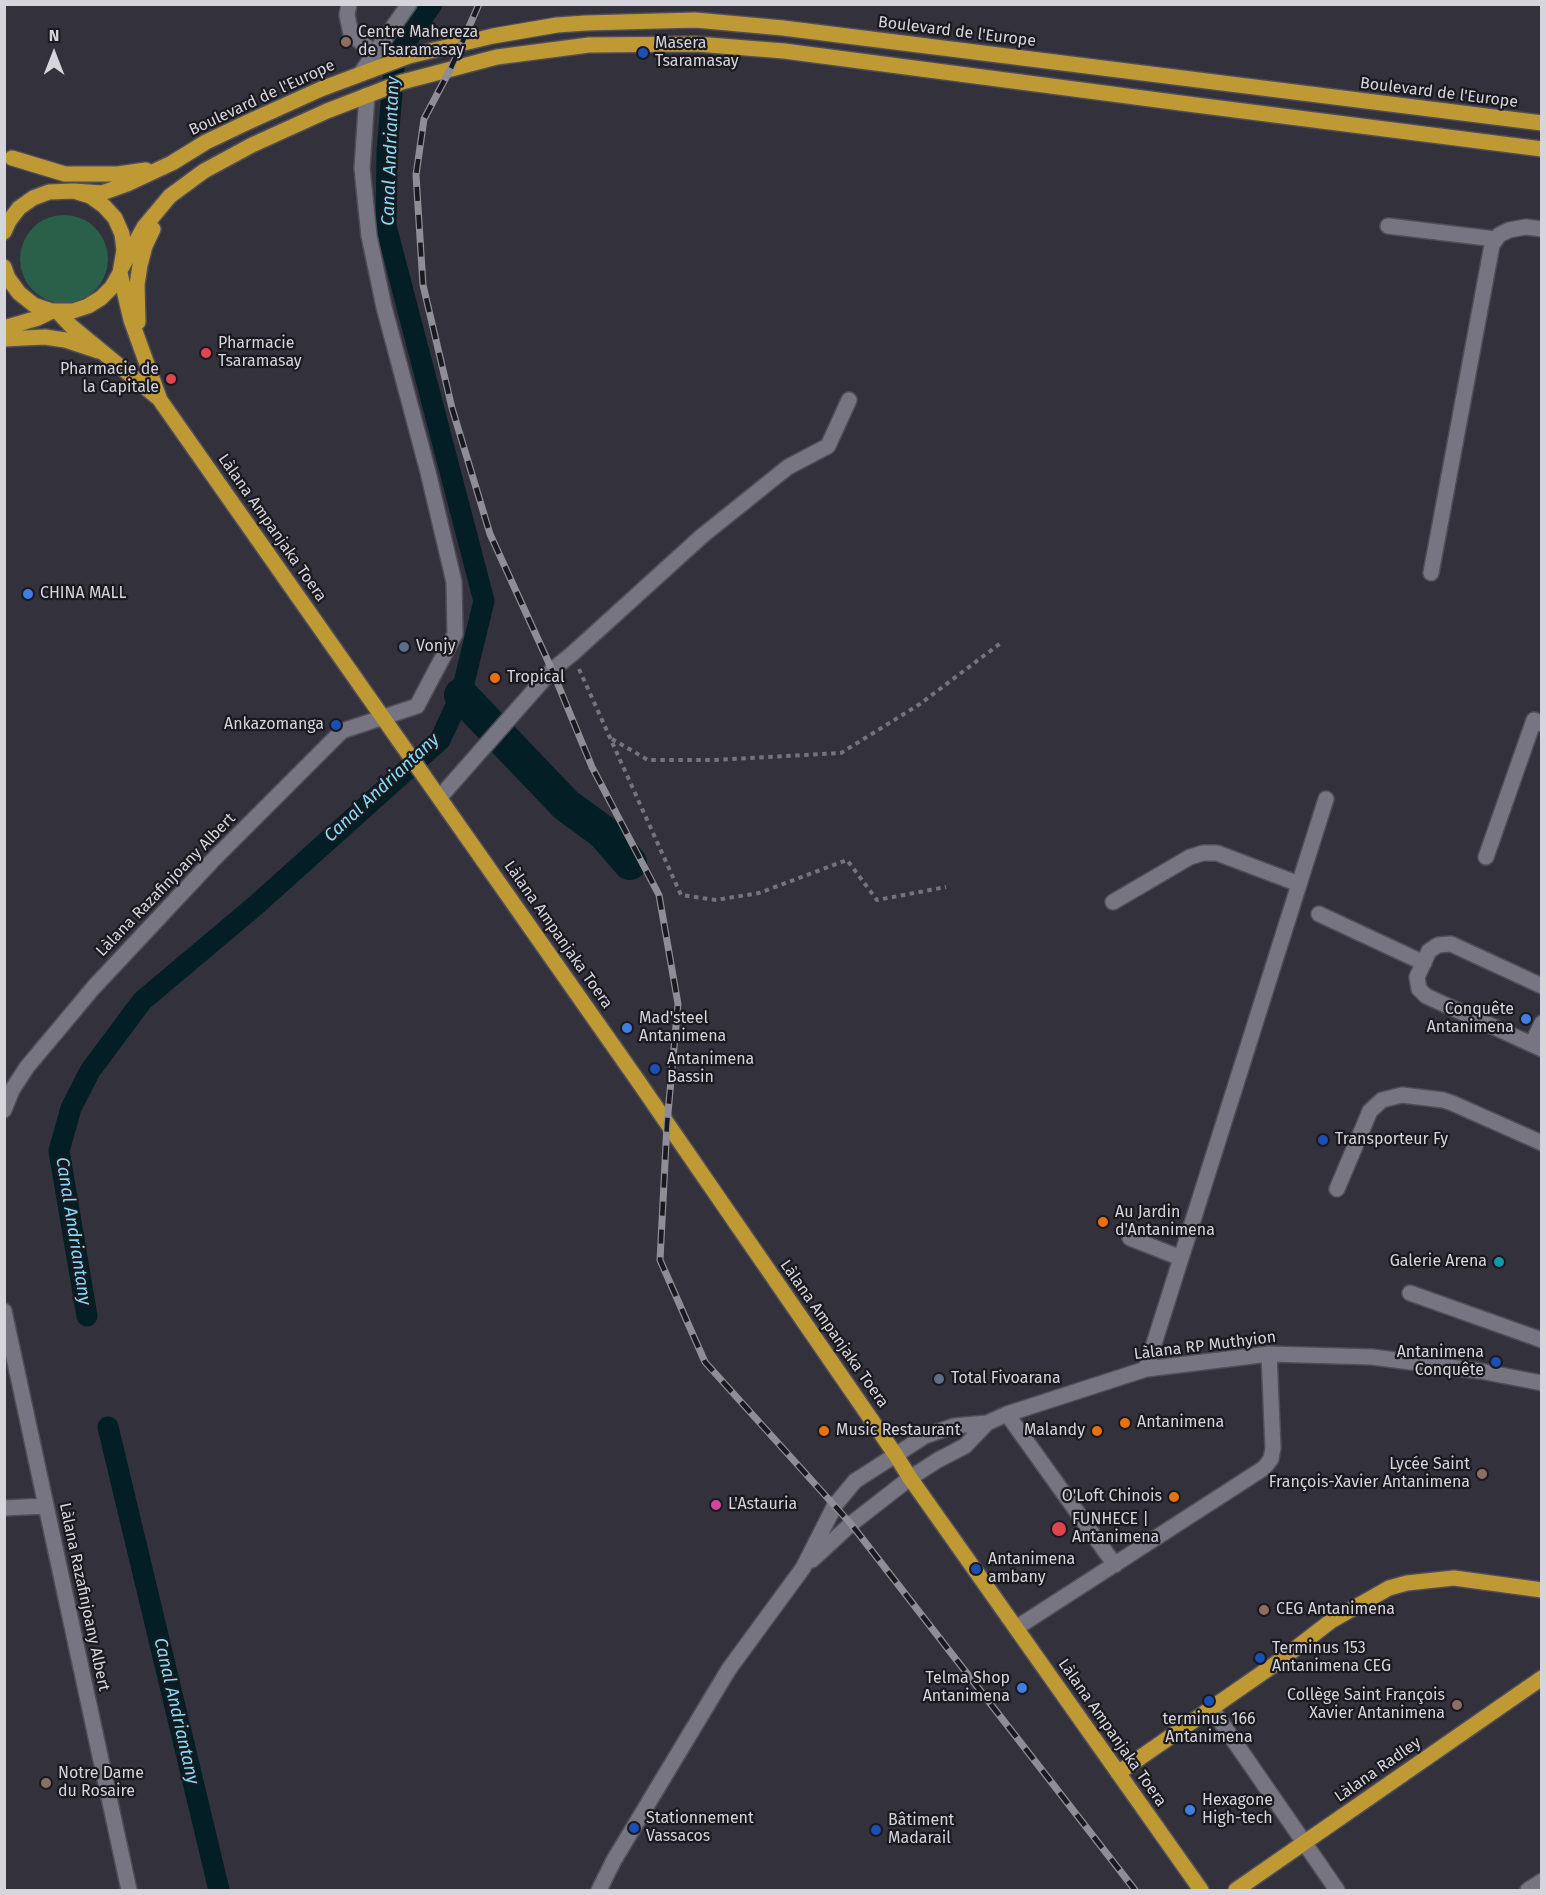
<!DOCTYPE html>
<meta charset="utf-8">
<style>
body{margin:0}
#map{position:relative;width:1546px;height:1895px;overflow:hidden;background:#32313c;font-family:"Fira Sans",sans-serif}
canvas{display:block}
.frame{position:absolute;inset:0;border:6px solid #d6d5dc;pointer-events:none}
.north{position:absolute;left:24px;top:24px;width:60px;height:60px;-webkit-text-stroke:4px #1a191f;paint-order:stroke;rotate:0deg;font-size:16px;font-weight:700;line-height:24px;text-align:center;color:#d6d5dc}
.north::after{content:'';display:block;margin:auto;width:21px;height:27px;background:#d6d5dc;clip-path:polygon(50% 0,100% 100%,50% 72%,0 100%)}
</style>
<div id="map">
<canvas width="1546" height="1895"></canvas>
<div class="frame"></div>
<div class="north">N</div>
</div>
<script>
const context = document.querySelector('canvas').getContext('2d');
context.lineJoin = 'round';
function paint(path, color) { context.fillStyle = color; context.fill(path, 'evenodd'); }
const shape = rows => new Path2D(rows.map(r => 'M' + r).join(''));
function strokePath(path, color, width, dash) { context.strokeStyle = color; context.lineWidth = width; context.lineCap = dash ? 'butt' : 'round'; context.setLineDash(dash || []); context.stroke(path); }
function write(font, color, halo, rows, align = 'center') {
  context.font = font + ' "Fira Sans",sans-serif'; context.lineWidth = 4.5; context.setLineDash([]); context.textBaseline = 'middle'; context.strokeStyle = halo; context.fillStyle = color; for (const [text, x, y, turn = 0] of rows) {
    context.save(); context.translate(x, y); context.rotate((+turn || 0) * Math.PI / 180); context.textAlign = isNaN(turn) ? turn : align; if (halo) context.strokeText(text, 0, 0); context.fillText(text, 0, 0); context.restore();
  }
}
paint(shape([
 '20 259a44 44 0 1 1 88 0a44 44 0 1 1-88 0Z'
]), '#2a5f49');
strokePath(shape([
 [87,1316,59,1151,71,1108,90,1071,142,1001,255,906,440,740,461,695,484,601,386,226,387,152,395,57,432,4],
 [108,1427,219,1890]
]), '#041e25', 21);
strokePath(shape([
 [461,695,566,805,603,832,630,863]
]), '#041e25', 34);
const minor = shape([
 [349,4,347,15,351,34,374,53],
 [361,73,409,4],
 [1388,226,1495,239],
 [1431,573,1492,245,1499,235,1509,230,1526,227,1542,229],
 [440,797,552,670,572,654,702,536,788,467,828,446,849,400],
 [1486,857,1534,720,1542,724],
 [1113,902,1190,857,1203,853,1217,853,1299,884],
 [1319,914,1424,963],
 [1542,986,1451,944,1438,945,1429,951,1417,977,1419,989,1426,996,1542,1049],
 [1532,1044,1542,1023],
 [4,1110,12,1090,27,1067,94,987,212,861,342,731,417,706,455,634,454,582,428,472,384,307,369,236,362,168,367,95],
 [1337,1189,1370,1111,1382,1100,1402,1095,1443,1100,1452,1103,1542,1143],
 [1130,1238,1181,1258],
 [1410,1293,1542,1340],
 [4,1311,129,1890],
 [1146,1369,1326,799],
 [1007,1414,1115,1565],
 [4,1508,46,1506],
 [812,1560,851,1524,910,1478,938,1460,965,1446,987,1423],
 [1016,1628,1264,1468,1271,1459,1273,1448,1269,1354],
 [1212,1709,1337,1890],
 [599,1890,614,1860,729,1669,803,1568,835,1505,855,1481,925,1436,954,1426,987,1423,1007,1414,1146,1369,1269,1354,1372,1357,1480,1371,1542,1383],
 [1528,1890,1542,1881]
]);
const major = shape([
 [12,158,65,174,118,174,146,170],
 [74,191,102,193,127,184,172,163,206,142,248,122,321,89,409,56,493,36,557,25,586,23,695,20,783,28,1542,123],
 [4,232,9,221,19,208,33,198,49,192,74,191,90,196,104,206,115,218,122,234,124,250,120,273,112,287,101,298,88,306,73,311,52,311,34,305,19,293,8,278,4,267],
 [122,267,144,227,170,196,204,171,252,145,327,111,402,82,497,57,589,45,696,44,784,51,1196,105,1542,149],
 [120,273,131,320,160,400,638,1081,895,1454,910,1478,1201,1890],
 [57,311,71,326,157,397],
 [138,322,137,285,140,265,145,246,153,229],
 [4,328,38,318,52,311],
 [4,339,45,337,65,340,98,351],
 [1118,1773,1278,1662,1331,1621,1389,1588,1407,1583,1454,1578,1542,1590],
 [1236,1890,1542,1678]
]);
strokePath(minor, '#4f4e57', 18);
strokePath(major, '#4f4e57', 18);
strokePath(shape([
 [579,669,681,895,716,900,759,893,847,860,877,900,946,887],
 [612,739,648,760,713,760,841,753,920,704,1002,642]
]), '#75747e', 4, [4.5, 4.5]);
strokePath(minor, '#767581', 15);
strokePath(major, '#bf9934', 15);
const rail = shape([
 [479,4,451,68,424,119,416,175,423,285,452,408,490,534,552,670,592,767,659,895,678,1004,667,1124,660,1260,705,1362,851,1524,1135,1890]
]);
strokePath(rail, '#8f8e97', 7);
strokePath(rail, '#1a191f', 4.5, [14]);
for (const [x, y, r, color] of [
 [346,42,6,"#8d6e63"],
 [643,53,6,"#1a4fb4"],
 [206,353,6,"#e0444e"],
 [171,379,6,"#e0444e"],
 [28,594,6,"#3f7fe0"],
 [404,647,6,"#5c6f8a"],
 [495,678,6,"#e8710a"],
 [336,725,6,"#1a4fb4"],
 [1526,1019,6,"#3f7fe0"],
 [627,1028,6,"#3f7fe0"],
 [655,1069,6,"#1a4fb4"],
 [1323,1140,6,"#1a4fb4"],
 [1103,1222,6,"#e8710a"],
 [1499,1262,6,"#0f9aa8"],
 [1496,1362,6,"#1a4fb4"],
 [939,1379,6,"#5c6f8a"],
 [1125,1423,6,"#e8710a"],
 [824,1431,6,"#e8710a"],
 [1097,1431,6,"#e8710a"],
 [1482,1474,6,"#8d6e63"],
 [1174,1497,6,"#e8710a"],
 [716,1505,6,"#d1479c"],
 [1059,1529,8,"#e0444e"],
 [976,1569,6,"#1a4fb4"],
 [1264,1610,6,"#8d6e63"],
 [1260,1658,6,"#1a4fb4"],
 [1022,1688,6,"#3f7fe0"],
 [1209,1701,6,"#1a4fb4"],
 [1457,1705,6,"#8d6e63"],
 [46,1783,6,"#8d6e63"],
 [1190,1810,6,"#3f7fe0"],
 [634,1828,6,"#1a4fb4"],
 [876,1830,6,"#1a4fb4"]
]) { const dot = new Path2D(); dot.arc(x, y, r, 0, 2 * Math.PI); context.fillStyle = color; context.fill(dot); strokePath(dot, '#1a191f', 2); }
write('16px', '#d6d5dc', '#1a191f', [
 ["Boulevard de l'Europe",957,32,7],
 ["Boulevard de l'Europe",1439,93,7],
 ["Boulevard de l'Europe",262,98,-25],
 ["Làlana Ampanjaka Toera",272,528,55],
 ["Làlana Razafinjoany Albert",166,885,-46],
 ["Làlana Ampanjaka Toera",558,935,55],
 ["Làlana Ampanjaka Toera",834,1334,55],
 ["Làlana RP Muthyion",1205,1346,-7],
 ["Làlana Razafinjoany Albert",84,1597,78],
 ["Làlana Ampanjaka Toera",1112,1733,55],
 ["Làlana Radley",1378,1770,-35]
]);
write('16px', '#d6d5dc', '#1a191f', [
 ["Centre Mahereza",358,33],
 ["de Tsaramasay",358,51],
 ["Masera",655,44],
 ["Tsaramasay",655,62],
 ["Pharmacie",218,344],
 ["Tsaramasay",218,362],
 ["Pharmacie de",159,370,"right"],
 ["la Capitale",159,388,"right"],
 ["CHINA MALL",40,594],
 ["Vonjy",416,647],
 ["Tropical",507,678],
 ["Ankazomanga",324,725,"right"],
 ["Conquête",1514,1010,"right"],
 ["Antanimena",1514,1028,"right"],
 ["Mad'steel",639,1019],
 ["Antanimena",639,1037],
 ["Antanimena",667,1060],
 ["Bassin",667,1078],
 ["Transporteur Fy",1335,1140],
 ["Au Jardin",1115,1213],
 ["d'Antanimena",1115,1231],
 ["Galerie Arena",1487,1262,"right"],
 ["Antanimena",1484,1353,"right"],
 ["Conquête",1484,1371,"right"],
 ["Total Fivoarana",951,1379],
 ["Antanimena",1137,1423],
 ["Music Restaurant",836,1431],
 ["Malandy",1085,1431,"right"],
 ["Lycée Saint",1470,1465,"right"],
 ["François-Xavier Antanimena",1470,1483,"right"],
 ["O'Loft Chinois",1162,1497,"right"],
 ["L'Astauria",728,1505],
 ["FUNHECE |",1072,1520],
 ["Antanimena",1072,1538],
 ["Antanimena",988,1560],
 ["ambany",988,1578],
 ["CEG Antanimena",1276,1610],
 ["Terminus 153",1272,1649],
 ["Antanimena CEG",1272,1667],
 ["Telma Shop",1010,1679,"right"],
 ["Antanimena",1010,1697,"right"],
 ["Collège Saint François",1445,1696,"right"],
 ["Xavier Antanimena",1445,1714,"right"],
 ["terminus 166",1209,1720,"center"],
 ["Antanimena",1209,1738,"center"],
 ["Notre Dame",58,1774],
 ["du Rosaire",58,1792],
 ["Hexagone",1202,1801],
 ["High-tech",1202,1819],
 ["Stationnement",646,1819],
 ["Vassacos",646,1837],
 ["Bâtiment",888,1821],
 ["Madarail",888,1839]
], 'left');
write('italic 18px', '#83ddf7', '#1a191f', [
 ["Canal Andriantany",391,151,-88],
 ["Canal Andriantany",382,788,-43],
 ["Canal Andriantany",73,1231,81],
 ["Canal Andriantany",176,1711,77]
]);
</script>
